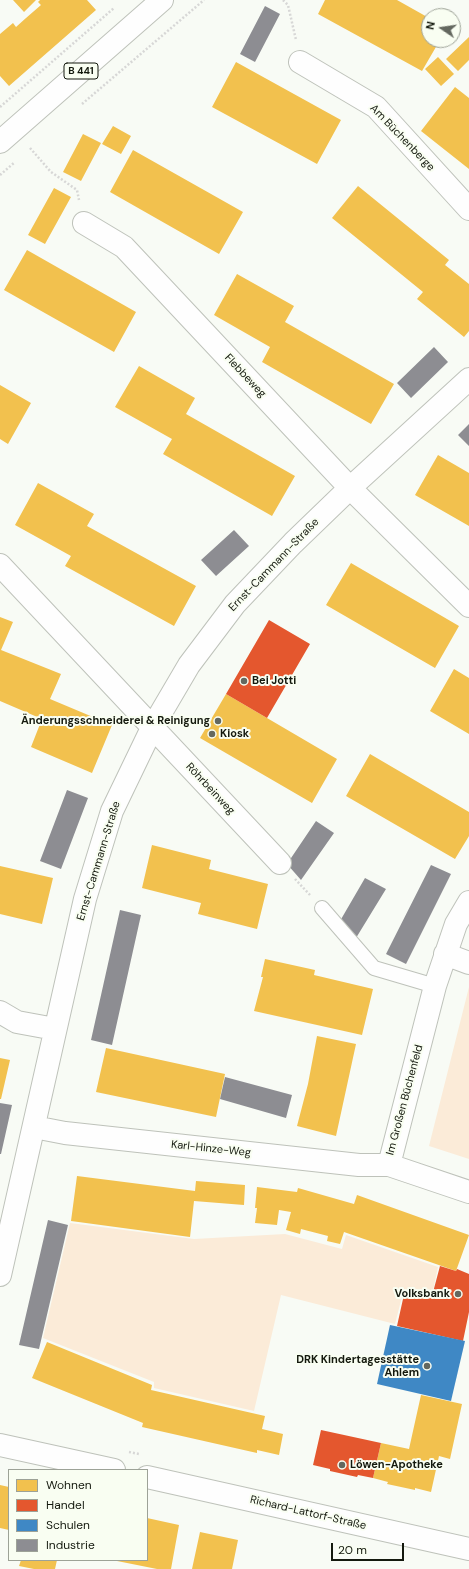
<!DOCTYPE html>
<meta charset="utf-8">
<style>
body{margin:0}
#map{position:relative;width:469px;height:1569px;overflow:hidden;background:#f8fbf5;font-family:"DM Sans",sans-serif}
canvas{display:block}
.legend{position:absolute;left:8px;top:1469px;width:140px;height:92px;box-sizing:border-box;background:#f9fef2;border:1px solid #9da297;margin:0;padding:5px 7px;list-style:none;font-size:12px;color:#14190e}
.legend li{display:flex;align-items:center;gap:8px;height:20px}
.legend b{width:20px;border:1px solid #9da297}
.north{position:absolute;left:421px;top:8px;width:40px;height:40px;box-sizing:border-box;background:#f9fef2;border:1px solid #9da297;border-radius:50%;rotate:283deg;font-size:11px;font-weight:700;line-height:16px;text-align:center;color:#14190e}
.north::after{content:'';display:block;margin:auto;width:14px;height:18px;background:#64685f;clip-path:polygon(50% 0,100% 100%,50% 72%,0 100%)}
.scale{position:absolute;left:331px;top:1543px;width:73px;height:18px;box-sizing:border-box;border:2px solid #14190e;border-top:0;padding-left:5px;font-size:12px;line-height:14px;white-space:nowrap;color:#14190e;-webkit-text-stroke:3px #f9fef2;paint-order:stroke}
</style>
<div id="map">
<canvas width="469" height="1569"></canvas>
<ul class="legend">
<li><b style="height:11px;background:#f2c14e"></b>Wohnen</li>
<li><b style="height:11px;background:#e4572e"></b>Handel</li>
<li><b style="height:11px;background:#3f88c5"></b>Schulen</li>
<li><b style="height:11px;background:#8d8d92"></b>Industrie</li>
</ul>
<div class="north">N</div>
<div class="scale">20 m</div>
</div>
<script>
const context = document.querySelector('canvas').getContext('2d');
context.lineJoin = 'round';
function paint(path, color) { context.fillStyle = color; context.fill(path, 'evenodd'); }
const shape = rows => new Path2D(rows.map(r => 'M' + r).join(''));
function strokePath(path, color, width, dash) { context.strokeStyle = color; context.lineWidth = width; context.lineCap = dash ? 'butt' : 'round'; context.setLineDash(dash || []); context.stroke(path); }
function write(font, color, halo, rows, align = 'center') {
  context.font = font + ' "DM Sans",sans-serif'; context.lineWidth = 4; context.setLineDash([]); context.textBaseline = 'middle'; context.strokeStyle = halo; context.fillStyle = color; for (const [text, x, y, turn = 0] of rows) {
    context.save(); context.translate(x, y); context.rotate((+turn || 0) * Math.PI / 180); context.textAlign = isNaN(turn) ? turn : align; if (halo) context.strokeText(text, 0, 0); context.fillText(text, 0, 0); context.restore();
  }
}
paint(shape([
 [469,987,469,1159,429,1146],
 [70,1223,194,1239,285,1234,342,1249,346,1235,438,1267,432,1295,404,1289,395,1324,281,1295,254,1411,154,1388,154,1382,43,1338]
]), '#fbebd8');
paint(shape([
 [13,0,36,0,24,12],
 [40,0,87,0,96,10,9,86,0,76,0,34,13,23,16,27,26,18,41,5,38,2],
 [325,0,397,0,429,18,429,40,440,40,422,71,318,14],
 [469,37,469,60,458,71,446,59],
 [438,57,454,74,441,86,425,69],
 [236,62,341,120,317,164,212,107],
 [455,87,469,98,469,169,421,131],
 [113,126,131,136,121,154,102,144],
 [83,134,101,143,81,181,63,172],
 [133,150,243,212,219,254,110,192],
 [358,186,449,260,445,265,469,284,469,331,464,337,417,299,423,292,332,218],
 [54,188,71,197,45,244,28,235],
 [27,250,136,312,114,352,4,290],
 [237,274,294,306,285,322,394,384,371,424,262,362,270,347,214,315],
 [139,366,195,398,186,414,295,476,272,516,163,454,172,439,115,407],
 [0,385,31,403,8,444,0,439],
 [438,455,469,473,469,526,415,495],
 [38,483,94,514,87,526,196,586,174,626,65,566,71,556,15,525],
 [351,563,459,626,435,668,326,605],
 [0,617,13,622,1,650,61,674,50,699,112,725,92,773,31,747,42,719,0,701],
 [454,669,469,678,469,734,430,711],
 [226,694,337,759,312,803,200,738],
 [370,754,469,812,469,836,455,859,346,796],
 [152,845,211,860,209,869,268,884,257,929,198,914,201,903,142,888],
 [0,866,53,878,42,924,0,914],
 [265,959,315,970,314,975,373,989,362,1035,254,1011,263,977,261,977],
 [317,1036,356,1044,336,1136,297,1126,308,1084],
 [106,1048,225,1074,216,1117,96,1092],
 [0,1058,10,1060,1,1099,0,1099],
 [77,1176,195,1191,196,1181,245,1185,244,1205,194,1201,190,1237,71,1221],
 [257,1187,297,1192,298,1188,354,1204,357,1195,469,1235,456,1271,344,1232,340,1244,327,1241,328,1236,301,1229,300,1234,286,1230,291,1212,279,1210,277,1225,255,1223,257,1208,255,1208],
 [47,1342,152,1385,151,1390,265,1416,262,1429,283,1434,279,1455,257,1450,257,1453,142,1427,143,1423,32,1378],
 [421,1395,462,1404,450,1459,439,1456,431,1492,415,1488,415,1490,387,1484,388,1482,373,1478,381,1443,409,1449],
 [0,1485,9,1487,9,1530,0,1528],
 [147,1518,179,1525,171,1569,157,1569,117,1561,147,1560],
 [200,1532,238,1540,232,1569,192,1569],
 [21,1560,57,1560,55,1569,34,1569,19,1566]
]), '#f2c14e');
paint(shape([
 [269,620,310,644,267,718,226,694],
 [440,1266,456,1271,457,1269,469,1274,469,1312,463,1341,397,1326,405,1290,432,1296],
 [321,1430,381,1443,373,1478,358,1475,357,1477,330,1471,330,1469,313,1465]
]), '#e4572e');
paint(shape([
 [390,1325,465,1341,451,1401,377,1384]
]), '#3f88c5');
paint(shape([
 [265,6,280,14,255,62,240,54],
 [434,347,448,362,411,398,397,383],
 [469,424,469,446,458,435],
 [234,530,249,546,216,576,201,560],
 [67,790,88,798,61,869,40,861],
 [316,821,334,833,301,880,287,864],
 [431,865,451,874,406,964,386,954],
 [365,878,386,889,356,938,340,921],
 [120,910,141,915,112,1045,91,1040],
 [225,1077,292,1095,286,1118,220,1099],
 [0,1103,12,1105,1,1154,0,1154],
 [48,1220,68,1225,39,1349,19,1345]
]), '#8d8d92');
const lane = shape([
 [322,908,374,968,435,986]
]);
const street = shape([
 [300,62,376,107,469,209],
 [84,223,124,247,350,488,469,606],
 [0,565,280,863],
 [469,902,456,924,435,986,389,1165,469,1192],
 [445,954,469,963],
 [0,1012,17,1022,55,1029],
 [34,1127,65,1133,359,1165,389,1165],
 [0,1275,85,899,112,811,152,728,189,665,235,604,293,543,350,488,469,379]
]);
const secondary = shape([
 [0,1445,114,1470],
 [147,1477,469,1549]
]);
const primary = shape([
 [0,142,162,0]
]);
strokePath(lane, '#bec2ba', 16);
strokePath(street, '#bec2ba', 24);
strokePath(secondary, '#bec2ba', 24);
strokePath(primary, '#bec2ba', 24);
strokePath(shape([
 [283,0,288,5,296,40],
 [82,104,204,0],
 [0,107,114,8],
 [30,148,51,172,77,190,79,200],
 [0,175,15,162],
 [295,879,310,895],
 [129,1452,139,1454]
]), '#d7d7d6', 2.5, [2, 2]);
strokePath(lane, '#fefefe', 14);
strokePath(street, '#fefefe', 22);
strokePath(secondary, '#fefefe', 22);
strokePath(primary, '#fefefe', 22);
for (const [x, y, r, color] of [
 [244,681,4,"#64685f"],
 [218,721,4,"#64685f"],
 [212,734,4,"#64685f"],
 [458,1294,4,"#64685f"],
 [427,1366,4,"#64685f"],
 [342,1465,4,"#64685f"]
]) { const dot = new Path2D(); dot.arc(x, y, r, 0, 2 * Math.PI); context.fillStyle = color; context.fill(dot); strokePath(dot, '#f9fef2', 1.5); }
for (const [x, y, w] of [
 [81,71,34]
]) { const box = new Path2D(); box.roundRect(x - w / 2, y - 8, w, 16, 3); context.fillStyle = '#f9fef2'; context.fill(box); strokePath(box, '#14190e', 1); }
write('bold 10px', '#14190e', null, [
 ["B 441",81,71]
]);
write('11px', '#14190e', '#f9fef2', [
 ["Am Büchenberge",402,138,46],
 ["Flebbeweg",245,376,47],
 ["Ernst-Cammann-Straße",274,565,-46],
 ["Röhrbeinweg",210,789,47],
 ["Ernst-Cammann-Straße",99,861,-73],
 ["Im Großen Büchenfeld",405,1100,-75],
 ["Karl-Hinze-Weg",211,1149,6],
 ["Richard-Lattorf-Straße",308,1513,13]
]);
write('bold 11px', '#14190e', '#f9fef2', [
 ["Bei Jotti",252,681],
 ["Änderungsschneiderei & Reinigung",210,721,"right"],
 ["Kiosk",220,734],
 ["Volksbank",450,1294,"right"],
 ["DRK Kindertagesstätte",419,1360,"right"],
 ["Ahlem",419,1373,"right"],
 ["Löwen-Apotheke",350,1465]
], 'left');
</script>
